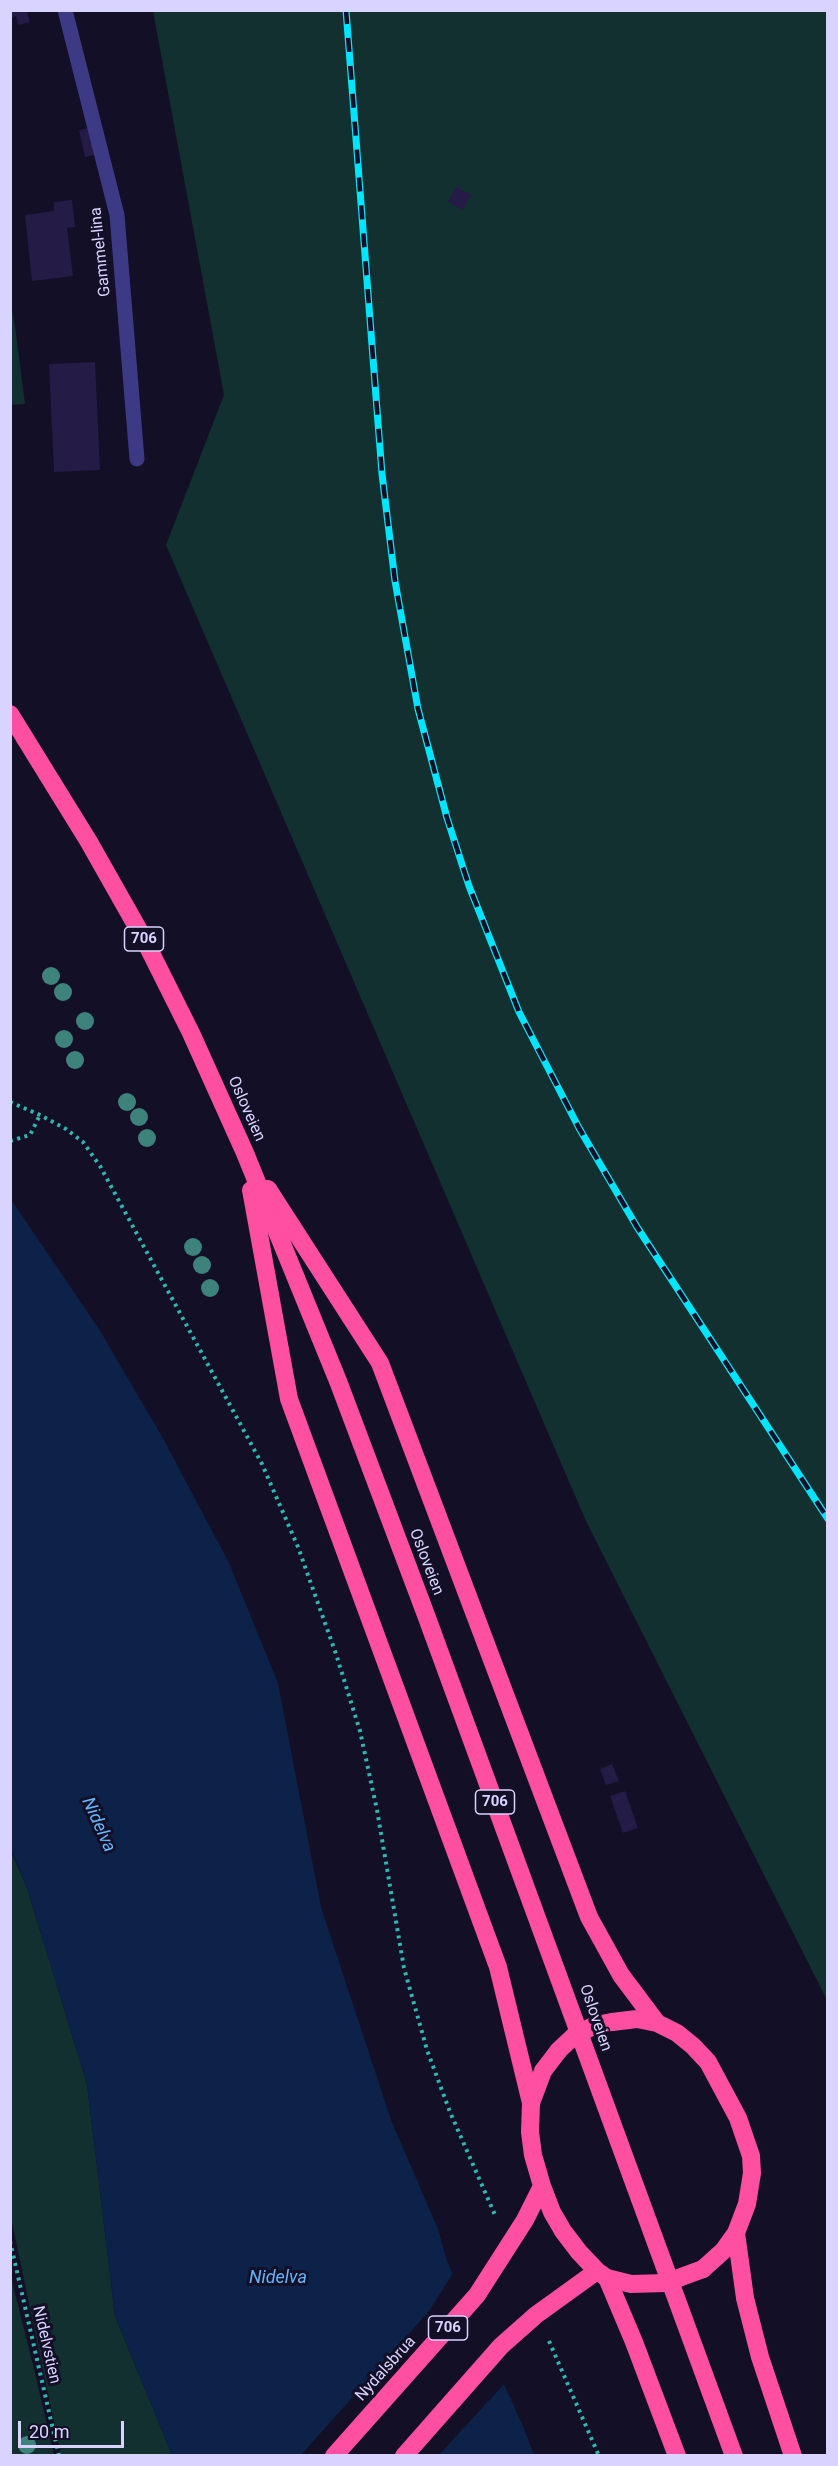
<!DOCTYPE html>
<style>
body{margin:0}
#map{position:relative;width:838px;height:2466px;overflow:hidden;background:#130f26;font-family:Roboto,sans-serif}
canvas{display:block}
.frame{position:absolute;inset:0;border:12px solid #d9d4ff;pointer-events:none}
.scale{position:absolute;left:18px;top:2421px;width:106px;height:27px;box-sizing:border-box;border:3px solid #d9d4ff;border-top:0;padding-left:8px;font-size:18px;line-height:21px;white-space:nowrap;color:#d9d4ff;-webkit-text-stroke:4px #130f26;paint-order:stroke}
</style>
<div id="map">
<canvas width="838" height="2466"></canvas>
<div class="frame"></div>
<div class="scale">20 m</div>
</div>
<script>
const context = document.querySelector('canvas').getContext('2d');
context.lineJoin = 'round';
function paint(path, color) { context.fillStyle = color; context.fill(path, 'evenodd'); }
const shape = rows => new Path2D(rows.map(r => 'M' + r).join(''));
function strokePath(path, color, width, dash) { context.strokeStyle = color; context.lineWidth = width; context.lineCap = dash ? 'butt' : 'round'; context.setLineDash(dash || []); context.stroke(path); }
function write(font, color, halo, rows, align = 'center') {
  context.font = font + ' Roboto,sans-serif'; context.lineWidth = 6; context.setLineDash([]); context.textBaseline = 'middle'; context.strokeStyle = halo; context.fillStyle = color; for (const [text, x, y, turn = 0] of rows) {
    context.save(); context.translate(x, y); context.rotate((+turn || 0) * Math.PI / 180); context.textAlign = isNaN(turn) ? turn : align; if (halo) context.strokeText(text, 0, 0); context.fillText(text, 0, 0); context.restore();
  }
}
paint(shape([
 [153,11,827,11,827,2000,586,1521,166,545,224,395],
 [11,306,15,326,25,404,11,405],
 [10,1849,27,1888,87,2084,115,2316,172,2455,61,2455,11,2218],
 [11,2277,35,2373,54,2455,11,2455]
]), '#12302f');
paint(shape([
 [10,1198,99,1329,164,1440,229,1563,278,1683,321,1907,391,2120,438,2229,447,2261,523,2426,534,2455,172,2455,115,2316,87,2084,27,1888,11,1849]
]), '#0c2248');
paint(shape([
 [455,2270,506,2382,439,2455,301,2455,429,2311]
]), '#130f26');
paint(shape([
 [10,10,32,10,27,13,30,22,18,25,16,16,10,18],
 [93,127,99,154,85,157,79,130],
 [456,187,471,195,463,210,448,202],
 [72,200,75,227,67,228,73,276,32,281,25,215,54,211,54,202],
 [95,362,100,470,54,472,49,364],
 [612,1764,619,1781,606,1785,600,1769],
 [625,1791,638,1828,623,1833,610,1796]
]), '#241b47');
strokePath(shape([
 [10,1102,40,1115,66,1129,83,1142,100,1166,262,1464,298,1547,336,1654,360,1731,377,1810,404,1968,427,2050,450,2112,495,2215],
 [10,1141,30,1135,40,1115],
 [10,2241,59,2456],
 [549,2341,599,2456]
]), '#2fb8b0', 4, [3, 4.5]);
strokePath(shape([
 [65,10,117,215,137,459]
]), '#3d3a85', 15);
strokePath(shape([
 [10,714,89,842,145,941,191,1033,245,1153,338,1381,426,1615,734,2456],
 [268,1189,380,1363,589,1917,621,1975,657,2023],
 [251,1190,289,1399,498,1967,531,2103],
 [612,2022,637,2019,657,2023,677,2033,693,2046,708,2062,738,2118,751,2156,752,2173,747,2204,736,2233,723,2251,703,2269],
 [736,2233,745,2298,760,2357,793,2456],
 [607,2278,634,2342,677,2456]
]), '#ff4fa3', 18);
const rail = shape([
 [346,10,382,474,395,581,418,709,447,818,469,886,519,1012,579,1128,637,1227,828,1519]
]);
strokePath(rail, '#00e5ff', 7);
strokePath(rail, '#130f26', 4.5, [14]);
strokePath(shape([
 [612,2022,595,2025,574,2036,559,2050,543,2071,531,2103,530,2132,533,2155,542,2186,552,2212,563,2231,579,2252,597,2271,607,2278,631,2284,665,2283,703,2269],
 [334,2456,477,2295,525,2220,542,2186],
 [404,2456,501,2346,536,2315,597,2271]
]), '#ff4fa3', 18);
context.fillStyle = '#3d827b';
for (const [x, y] of [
 [51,976],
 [63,992],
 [85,1021],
 [64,1039],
 [75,1060],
 [127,1102],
 [139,1117],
 [147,1138],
 [193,1247],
 [202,1265],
 [210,1288],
 [27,2445]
]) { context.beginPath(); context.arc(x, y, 9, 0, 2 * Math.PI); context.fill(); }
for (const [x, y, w] of [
 [144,939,39],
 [495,1802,39],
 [448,2328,39]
]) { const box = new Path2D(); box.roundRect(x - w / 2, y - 12, w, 24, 4.5); context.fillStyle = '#130f26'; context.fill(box); strokePath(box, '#d9d4ff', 1.5); }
write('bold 15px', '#d9d4ff', null, [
 ["706",144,939],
 ["706",495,1802],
 ["706",448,2328]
]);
write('16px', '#d9d4ff', '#130f26', [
 ["Gammel-lina",101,252,-96],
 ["Osloveien",246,1109,66],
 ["Osloveien",426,1562,69],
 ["Osloveien",595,2018,71],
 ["Nidelvstien",46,2345,77],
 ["Nydalsbrua",386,2369,-48]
]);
write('italic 18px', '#62b6ff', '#130f26', [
 ["Nidelva",98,1825,66],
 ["Nidelva",278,2278]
]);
</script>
